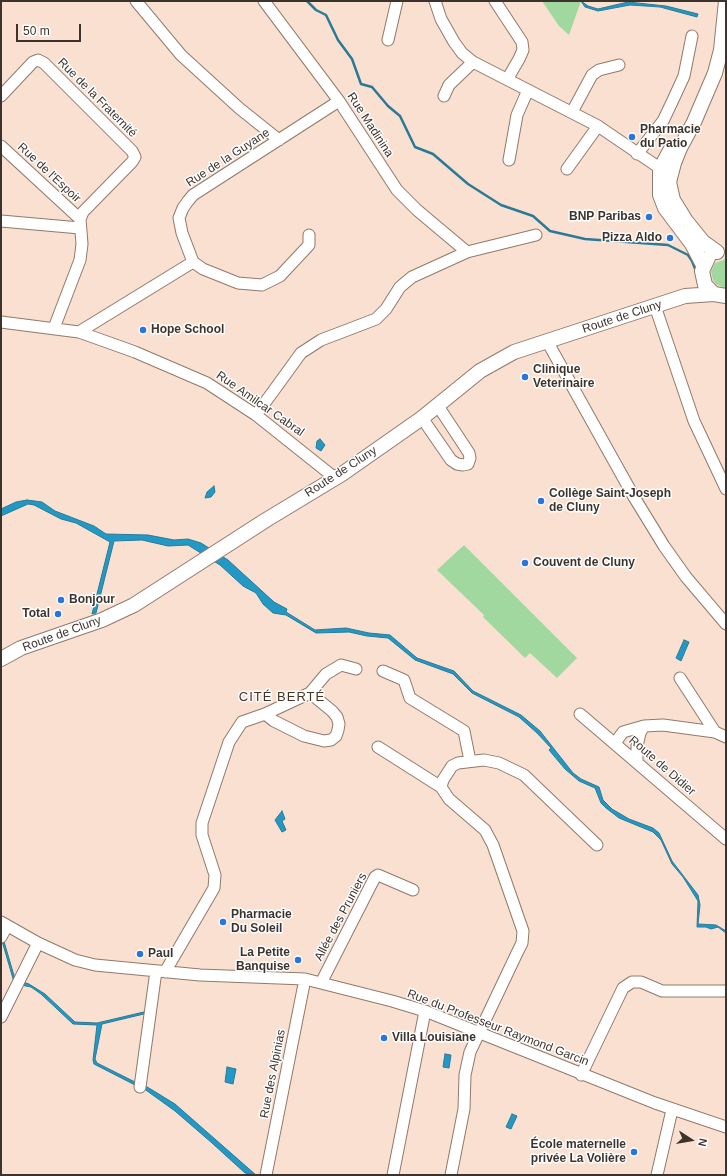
<!DOCTYPE html>
<meta charset="utf-8">
<style>
body{margin:0}
#map{position:relative;width:727px;height:1176px;overflow:hidden;background:#fae0d0;font-family:Arial,sans-serif}
canvas{display:block}
.frame{position:absolute;inset:0;border:2px solid #3d332d;pointer-events:none}
.north{position:absolute;left:671px;top:1120px;width:40px;height:40px;-webkit-text-stroke:3px #fff;paint-order:stroke;rotate:102deg;font-size:11px;font-weight:700;line-height:16px;text-align:center;color:#3d332d}
.north::after{content:'';display:block;margin:auto;width:14px;height:18px;background:#3d332d;clip-path:polygon(50% 0,100% 100%,50% 72%,0 100%)}
.scale{position:absolute;left:16px;top:24px;width:65px;height:18px;box-sizing:border-box;border:2px solid #3d332d;border-top:0;padding-left:5px;font-size:12px;line-height:14px;white-space:nowrap;color:#3d332d;-webkit-text-stroke:3px #fff;paint-order:stroke}
</style>
<div id="map">
<canvas width="727" height="1176"></canvas>
<div class="frame"></div>
<div class="north">N</div>
<div class="scale">50 m</div>
</div>
<script>
const context = document.querySelector('canvas').getContext('2d');
context.lineJoin = 'round';
function paint(path, color) { context.fillStyle = color; context.fill(path, 'evenodd'); }
const shape = rows => new Path2D(rows.map(r => 'M' + r).join(''));
function strokePath(path, color, width, dash) { context.strokeStyle = color; context.lineWidth = width; context.lineCap = dash ? 'butt' : 'round'; context.setLineDash(dash || []); context.stroke(path); }
function write(font, color, halo, rows, align = 'center') {
  context.font = font + ' Arial,sans-serif'; context.lineWidth = 3; context.setLineDash([]); context.textBaseline = 'middle'; context.strokeStyle = halo; context.fillStyle = color; for (const [text, x, y, turn = 0] of rows) {
    context.save(); context.translate(x, y); context.rotate((+turn || 0) * Math.PI / 180); context.textAlign = isNaN(turn) ? turn : align; if (halo) context.strokeText(text, 0, 0); context.fillText(text, 0, 0); context.restore();
  }
}
paint(shape([
 [542,1,581,1,569,35,559,26],
 [726,259,726,288,724,288,716,284,713,280,711,271,715,263],
 [464,545,577,658,557,678,530,653,525,658,483,617,484,615,437,570]
]), '#a0d8a0');
const water = shape([
 [581,1,588,6,598,9,628,2,666,6,698,14,697,17,660,7,630,5,598,11,585,7,581,1],
 [320,439,325,445,321,451,316,448,317,441,320,439],
 [214,486,215,492,211,497,205,498,207,492,214,486],
 [27,500,42,502,55,511,94,526,106,534,148,535,174,540,188,539,201,543,228,560,274,602,287,609,286,612,315,630,346,628,369,633,390,635,417,658,454,671,473,691,521,715,540,731,573,773,581,779,599,787,603,800,612,809,629,819,653,828,659,833,672,861,698,895,700,905,698,924,716,925,726,931,726,933,718,927,711,929,706,927,697,927,698,901,683,877,672,864,661,840,653,832,619,818,606,808,601,803,595,788,579,781,565,769,549,750,551,748,537,733,519,717,472,693,453,674,415,660,388,638,367,636,349,632,316,633,286,615,273,613,263,604,256,593,243,586,220,565,188,545,168,546,142,540,114,541,96,613,92,614,110,542,76,523,61,519,34,505,28,504,1,516,1,509,16,502,27,500],
 [684,640,689,642,681,661,676,658,684,640],
 [282,811,285,819,282,821,286,830,282,832,275,820,282,811],
 [3,938,15,979,14,982,2,941,3,938],
 [23,982,29,984,45,994,75,1022,97,1023,148,1011,148,1013,102,1024,95,1059,97,1063,137,1083,137,1086,94,1064,93,1060,97,1025,73,1024,41,994,31,987,21,985,23,982],
 [445,1054,451,1055,449,1068,443,1067,445,1054],
 [227,1067,236,1069,233,1084,225,1082,227,1067],
 [144,1085,175,1104,256,1175,245,1173,212,1143,175,1111,143,1088,144,1085],
 [512,1114,517,1116,511,1129,506,1127,512,1114]
]);
paint(water, '#2299c4');
strokePath(water, '#2a7a97', 1);
strokePath(shape([
 [307,1,316,10,326,15,338,40,352,59,361,84,372,87,388,106,400,116,415,147,433,154,468,184,501,205,533,216,550,231,585,239,668,245,688,255,692,261,696,271]
]), '#2a7a97', 2.5);
const minor = shape([
 [136,1,181,55,239,108,279,140],
 [264,1,339,101,397,190,417,210,467,252],
 [435,1,441,19,454,42,462,53,473,62,598,126,667,173],
 [495,1,522,42,523,50,519,59,508,78],
 [388,40,397,1],
 [1,96,33,62,38,60,44,63,132,151,135,157,132,162,83,212,80,219,82,244,80,260,54,328],
 [444,96,449,85,473,62],
 [572,112,592,75,599,70,619,65],
 [1,146,80,219],
 [637,154,663,121,673,100,684,76,692,36],
 [509,160,517,115,528,90],
 [567,169,598,126],
 [1,221,80,228],
 [193,262,182,233,179,218,183,208,188,201,193,195,339,101],
 [193,262,203,269,238,283,262,285,280,276,309,245,309,235],
 [655,306,694,421,726,489],
 [1,322,79,332,135,352,207,383,256,415,335,478],
 [79,332,193,262],
 [547,341,634,497,664,546,686,577,726,624],
 [256,415,301,353,321,340,376,319,386,309,400,287,412,277,467,252,536,235],
 [422,418,451,460,457,464,463,465,468,464,470,458,469,453,438,406],
 [383,671,404,680,410,698,464,731,470,761],
 [680,678,715,732],
 [265,714,274,721,304,736,324,741,331,740,336,736,338,730,339,724,337,717,332,711,310,693],
 [580,714,726,839],
 [615,743,623,732,644,726,663,725,715,732,726,737],
 [378,747,441,787],
 [637,762,637,746,640,733,644,726],
 [1,922,38,943,75,960,95,965,200,975,305,979,392,1001,425,1011,655,1103,726,1127],
 [1,937,7,926],
 [165,972,214,888,215,875,202,835,202,823,229,742,242,722,265,714,310,693,326,674,341,665,356,669],
 [321,983,375,877,378,875,413,890],
 [1,1017,38,943],
 [581,1075,623,988,632,982,641,982,662,991,726,991],
 [140,1087,156,971],
 [266,1175,305,979],
 [393,1175,425,1011],
 [451,1175,464,1109,465,1075,470,1052,518,951,522,943,523,931,493,845,485,830,449,799,441,787,443,780,452,766,458,763,484,760,499,763,524,775,597,845],
 [657,1175,672,1110]
]);
const major = shape([
 [672,147,660,169,660,195,665,208,692,244,703,265],
 [717,252,703,242,686,221,673,200,669,182,674,163,680,148,694,122,715,73,721,50,726,1],
 [708,258,702,271,705,285,714,294,726,296],
 [1,659,21,648,102,620,134,605,266,520,342,474,422,418,480,371,514,352,685,296,714,294]
]);
strokePath(minor, '#91796b', 13);
strokePath(major, '#91796b', 16);
strokePath(minor, '#fff', 11);
strokePath(major, '#fff', 14);
for (const [x, y, r, color] of [
 [632,137,4,"#2775e0"],
 [649,217,4,"#2775e0"],
 [670,238,4,"#2775e0"],
 [143,330,4,"#2775e0"],
 [525,377,4,"#2775e0"],
 [541,501,4,"#2775e0"],
 [525,563,4,"#2775e0"],
 [61,600,4,"#2775e0"],
 [58,614,4,"#2775e0"],
 [223,922,4,"#2775e0"],
 [140,954,4,"#2775e0"],
 [298,960,4,"#2775e0"],
 [384,1038,4,"#2775e0"],
 [634,1152,4,"#2775e0"]
]) { const dot = new Path2D(); dot.arc(x, y, r, 0, 2 * Math.PI); context.fillStyle = color; context.fill(dot); strokePath(dot, '#fff', 1.5); }
write('12px', '#3d332d', '#fff', [
 ["Rue de la Fraternité",97,98,45],
 ["Rue Madinina",370,125,57],
 ["Rue de la Guyane",228,158,-33],
 ["Rue de l'Espoir",49,173,43],
 ["Route de Cluny",622,317,-18],
 ["Rue Amilcar Cabral",260,404,35],
 ["Route de Cluny",341,472,-33],
 ["Route de Cluny",62,634,-20],
 ["Route de Didier",662,766,41],
 ["Allée des Pruniers",341,917,-62],
 ["Rue du Professeur Raymond Garcin",498,1028,21],
 ["Rue des Alpinias",273,1074,-79]
]);
write('bold 12px', '#3d332d', '#fff', [
 ["Pharmacie",640,130],
 ["du Patio",640,144],
 ["BNP Paribas",641,217,"right"],
 ["Pizza Aldo",662,238,"right"],
 ["Hope School",151,330],
 ["Clinique",533,370],
 ["Veterinaire",533,384],
 ["Collège Saint-Joseph",549,494],
 ["de Cluny",549,508],
 ["Couvent de Cluny",533,563],
 ["Bonjour",69,600],
 ["Total",50,614,"right"],
 ["Pharmacie",231,915],
 ["Du Soleil",231,929],
 ["La Petite",290,953,"right"],
 ["Banquise",290,967,"right"],
 ["Paul",148,954],
 ["Villa Louisiane",392,1038],
 ["École maternelle",626,1145,"right"],
 ["privée La Volière",626,1159,"right"]
], 'left');
context.letterSpacing = '1px';
write('13px', '#473326', '#fff', [
 ["CITÉ BERTÉ",282,697]
]);
context.letterSpacing = '0px';
</script>
